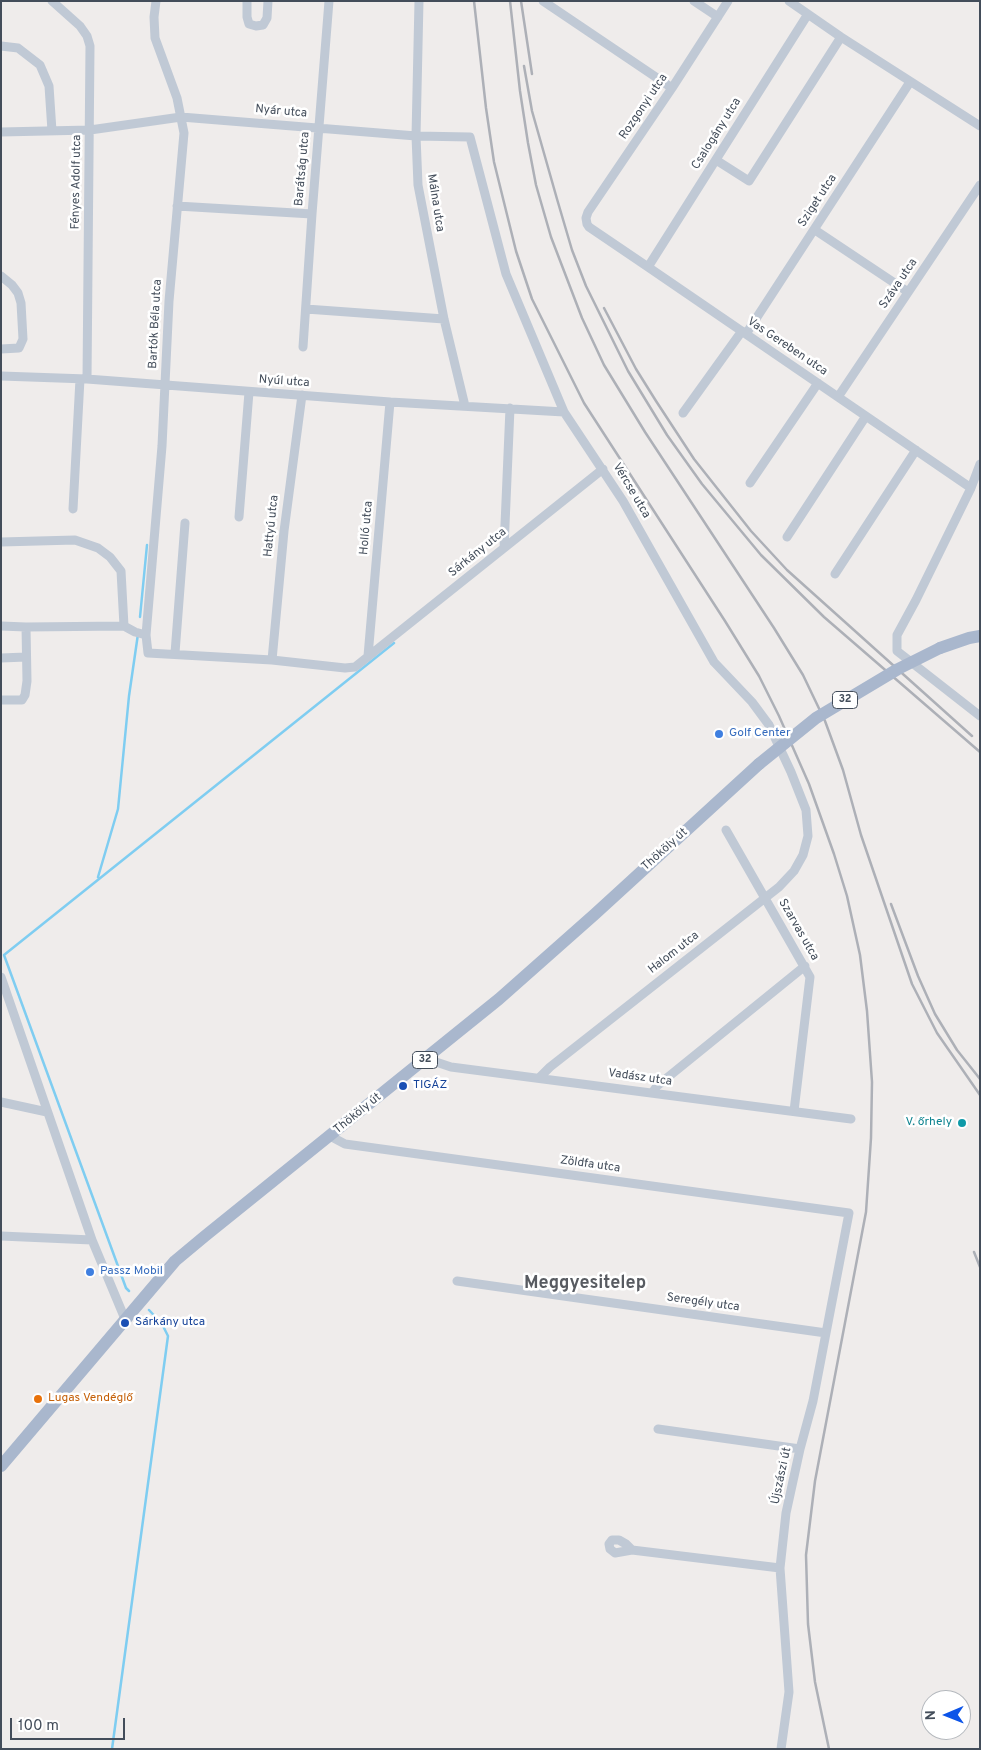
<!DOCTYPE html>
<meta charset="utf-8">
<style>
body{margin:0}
#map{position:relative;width:981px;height:1750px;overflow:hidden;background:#efeceb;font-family:Overpass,sans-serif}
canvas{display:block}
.frame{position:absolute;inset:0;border:2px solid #434d5a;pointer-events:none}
.north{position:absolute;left:921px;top:1690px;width:50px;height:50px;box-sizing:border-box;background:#fff;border:1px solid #b4b8bd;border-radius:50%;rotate:269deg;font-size:14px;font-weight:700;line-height:20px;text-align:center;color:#434d5a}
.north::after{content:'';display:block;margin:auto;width:18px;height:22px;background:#0c54e8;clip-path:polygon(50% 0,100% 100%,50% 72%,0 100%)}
.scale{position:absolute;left:10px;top:1718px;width:115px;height:22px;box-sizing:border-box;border:2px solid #434d5a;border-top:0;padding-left:6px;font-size:15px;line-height:18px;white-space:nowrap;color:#434d5a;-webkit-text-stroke:4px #fff;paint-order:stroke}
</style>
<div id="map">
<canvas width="981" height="1750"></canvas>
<div class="frame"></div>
<div class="north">N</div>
<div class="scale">100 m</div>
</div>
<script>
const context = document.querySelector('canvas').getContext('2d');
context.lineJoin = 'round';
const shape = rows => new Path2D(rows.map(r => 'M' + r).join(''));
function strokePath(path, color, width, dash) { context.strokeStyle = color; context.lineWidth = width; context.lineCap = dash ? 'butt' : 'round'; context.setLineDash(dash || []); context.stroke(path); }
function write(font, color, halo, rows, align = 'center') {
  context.font = font + ' Overpass,sans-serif'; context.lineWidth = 5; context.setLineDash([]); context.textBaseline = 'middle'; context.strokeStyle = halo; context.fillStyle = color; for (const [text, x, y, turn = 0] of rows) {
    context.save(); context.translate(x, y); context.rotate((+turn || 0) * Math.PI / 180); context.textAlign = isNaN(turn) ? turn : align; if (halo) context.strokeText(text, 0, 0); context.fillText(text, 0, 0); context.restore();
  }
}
strokePath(shape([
 [140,617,147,545],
 [98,877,118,809,129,696,138,634],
 [129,1291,126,1288,4,955,394,643],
 [112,1749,168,1336,162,1324,149,1310]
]), '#7fcdf1', 2.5);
strokePath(shape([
 [52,1,80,26,87,36,90,46,87,379],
 [156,1,154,17,155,38,177,98,184,133,169,301,162,446,146,635,148,653,272,660,345,668,355,667,603,469],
 [247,1,247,17,249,24,256,26,263,25,267,18,268,1],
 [419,1,416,136,418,185,444,319,465,406],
 [543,1,672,88],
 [694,1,718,17],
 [728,1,672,88,588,212,586,218,587,224,589,227,648,267,971,488],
 [789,1,841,37,980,126],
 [1,46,18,48,40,65,49,86,52,131],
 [1,132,90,130,181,117,416,136,470,137,506,274,564,412,623,501,714,662,752,702,769,725,791,772,806,810,808,836,803,855,794,871,779,887,550,1067,540,1077],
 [716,160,749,181,841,37],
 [177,206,312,214],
 [815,230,908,292],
 [648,267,808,14],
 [1,276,12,285,18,293,21,303,23,339,19,348,1,349],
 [306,309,444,319],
 [746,334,910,82],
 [303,347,312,214,329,1],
 [1,376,87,379,390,402,564,412],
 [838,397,980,185],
 [683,413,742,331],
 [980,464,971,488,916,600,897,635,897,651,980,716],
 [750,483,818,383],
 [73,509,80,379],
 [239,517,249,392],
 [787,537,866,416],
 [1,542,75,540,98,548,110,557,121,571,124,626],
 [504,548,510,408],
 [835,574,916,450],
 [1,626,26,627],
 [175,653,185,523],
 [368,656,390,402],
 [1,658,26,657],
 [272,660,284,531,302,395],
 [1,700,22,700,25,695,27,681,26,627,124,626,135,632,146,635],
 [726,830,810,977,794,1111],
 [1,977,92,1240,125,1319],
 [427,1059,451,1067,851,1119],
 [652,1093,657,1086,805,966],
 [1,1102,47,1112],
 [330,1136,345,1144,849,1213,813,1401,800,1449,786,1513,780,1568,789,1692,781,1749],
 [1,1236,92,1240],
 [457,1281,826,1333],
 [658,1429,800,1449],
 [632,1550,626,1544,619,1540,612,1540,609,1544,610,1549,615,1553,632,1550,780,1568]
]), '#c0c9d5', 9);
strokePath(shape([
 [940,648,969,638,980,636],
 [1,1466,175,1261,205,1236,499,999,595,914,759,764]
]), '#a9b7cd', 12);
strokePath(shape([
 [474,1,486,108,494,162,516,251,532,299,584,403,725,621,759,676,779,716,809,784,834,854,847,896,860,955,867,1011,872,1082,871,1138,866,1212,815,1481,806,1555,808,1624,815,1682,829,1749],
 [510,1,520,91,528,143,536,185,551,237,582,318,604,365,645,432,774,628,803,675,825,721,843,770,861,835,912,984,937,1033,980,1095],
 [521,1,532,74],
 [524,66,532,111,557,199,572,250,586,286,628,371,667,435,702,484,761,555,824,617,980,752],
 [604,308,636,369,656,401,694,459,751,531,787,570,972,736],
 [891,904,918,976,935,1014,957,1050,980,1079],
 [974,1252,980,1267]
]), '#adb0b7', 2.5);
strokePath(shape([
 [759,764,816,718,898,669,940,648]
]), '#a9b7cd', 12);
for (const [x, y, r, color] of [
 [719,734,5,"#3f7fe0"],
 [403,1086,5,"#1a4fb4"],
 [962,1123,5,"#0f9aa8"],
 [90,1272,5,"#3f7fe0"],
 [125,1323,5,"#1a4fb4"],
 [38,1399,5,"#e8710a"]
]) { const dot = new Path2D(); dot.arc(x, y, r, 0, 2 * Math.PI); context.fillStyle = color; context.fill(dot); strokePath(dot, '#fff', 2); }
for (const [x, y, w] of [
 [845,700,25],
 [425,1060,25]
]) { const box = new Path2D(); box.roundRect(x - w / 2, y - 8.5, w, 17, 4); context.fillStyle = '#fff'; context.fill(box); strokePath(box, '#434d5a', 1); }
write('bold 11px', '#434d5a', null, [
 ["32",845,700],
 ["32",425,1060]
]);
write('12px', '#434d5a', '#fff', [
 ["Rozgonyi utca",644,107,-56],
 ["Nyár utca",281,112,5],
 ["Csalogány utca",717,134,-58],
 ["Barátság utca",303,169,-85],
 ["Fényes Adolf utca",77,182,-89],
 ["Sziget utca",818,201,-57],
 ["Málna utca",435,203,81],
 ["Száva utca",899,284,-56],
 ["Bartók Béla utca",156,324,-87],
 ["Vas Gereben utca",787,347,34],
 ["Nyúl utca",284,382,4],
 ["Vércse utca",631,491,59],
 ["Hattyú utca",272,526,-84],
 ["Holló utca",367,528,-85],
 ["Sárkány utca",478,553,-39],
 ["Thököly út",665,850,-42],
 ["Szarvas utca",798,930,60],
 ["Halom utca",674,953,-38],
 ["Vadász utca",640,1078,8],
 ["Thököly út",358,1114,-39],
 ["Zöldfa utca",590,1165,8],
 ["Seregély utca",703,1303,8],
 ["Újszászi út",782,1476,-78]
]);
write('12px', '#366cbe', '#fff', [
 ["Golf Center",729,734],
 ["Passz Mobil",100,1272]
], 'left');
write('12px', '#164399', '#fff', [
 ["TIGÁZ",413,1086],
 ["Sárkány utca",135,1323]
], 'left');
write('12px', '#0d838f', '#fff', [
 ["V. őrhely",952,1123]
], 'right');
write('12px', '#c56008', '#fff', [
 ["Lugas Vendéglő",48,1399]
], 'left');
write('bold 18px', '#585b61', '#fff', [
 ["Meggyesitelep",585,1284]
]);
</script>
